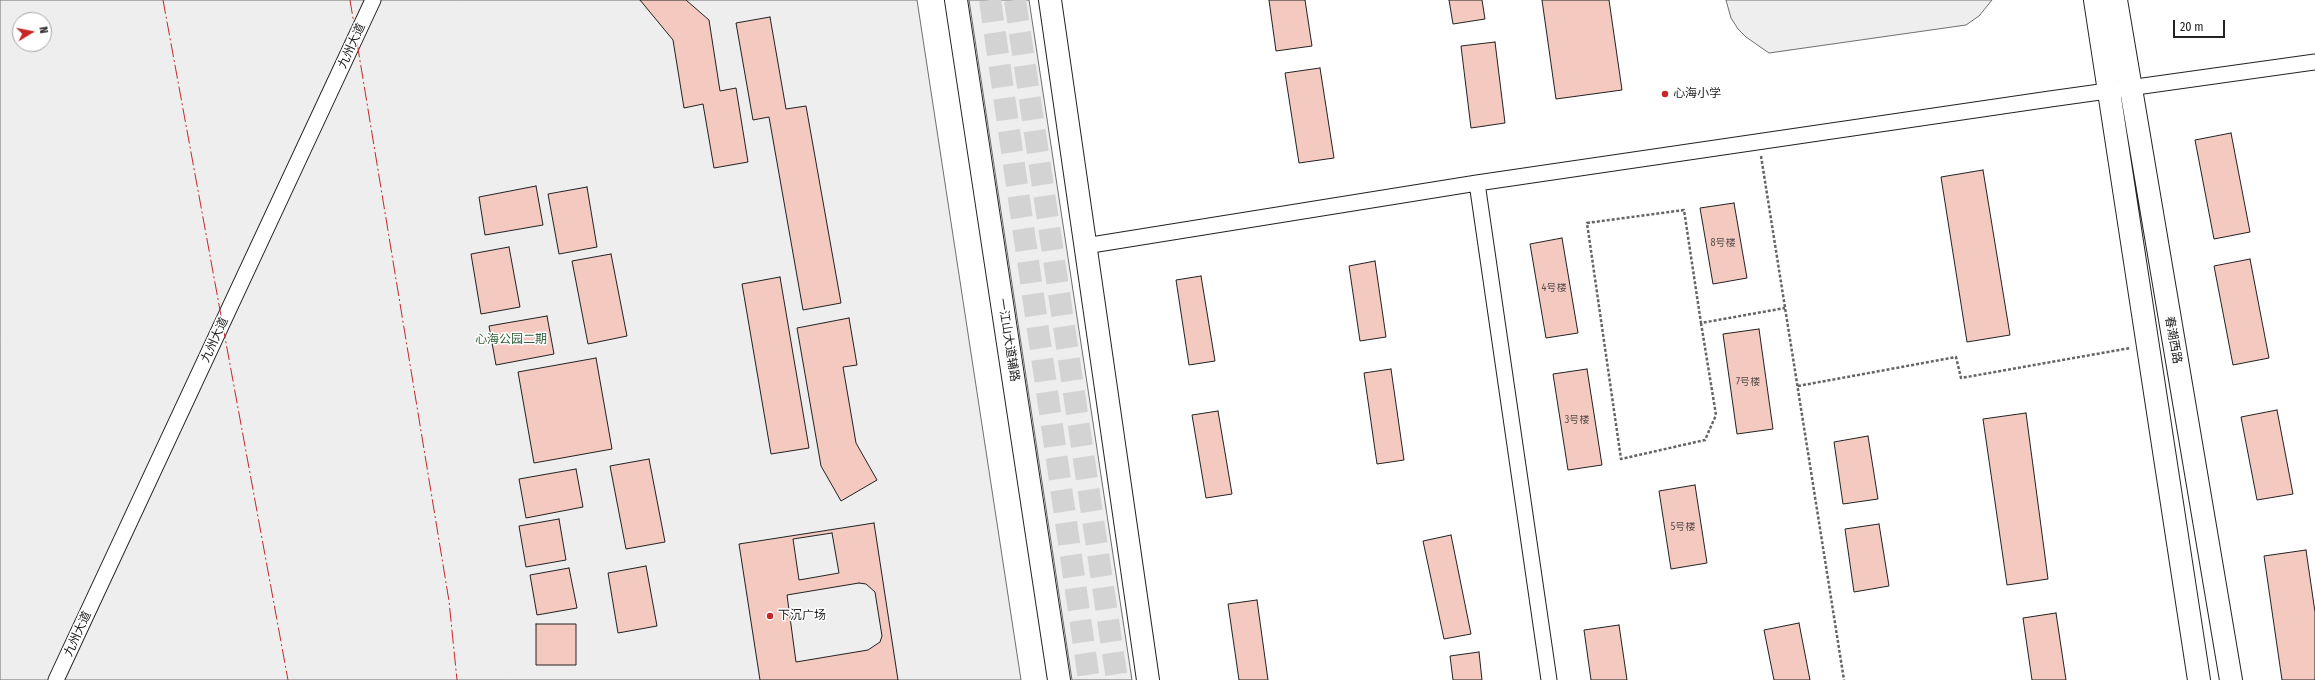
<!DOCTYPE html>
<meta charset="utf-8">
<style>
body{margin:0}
#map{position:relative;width:2315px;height:680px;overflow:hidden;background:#fff;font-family:"Fira Sans Condensed",sans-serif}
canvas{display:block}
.north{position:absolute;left:12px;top:12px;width:40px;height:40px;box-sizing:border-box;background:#fff;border:1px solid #a7a7a7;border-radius:50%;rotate:80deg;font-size:11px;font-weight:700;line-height:16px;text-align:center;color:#222}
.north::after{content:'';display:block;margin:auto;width:14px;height:18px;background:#c62828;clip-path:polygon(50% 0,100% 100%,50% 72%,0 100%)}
.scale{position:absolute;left:2173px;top:20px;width:52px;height:18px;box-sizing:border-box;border:2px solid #222;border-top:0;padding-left:5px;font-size:12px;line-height:14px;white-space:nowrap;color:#222;-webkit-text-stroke:3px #fff;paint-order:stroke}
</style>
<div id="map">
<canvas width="2315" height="680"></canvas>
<div class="north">N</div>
<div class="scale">20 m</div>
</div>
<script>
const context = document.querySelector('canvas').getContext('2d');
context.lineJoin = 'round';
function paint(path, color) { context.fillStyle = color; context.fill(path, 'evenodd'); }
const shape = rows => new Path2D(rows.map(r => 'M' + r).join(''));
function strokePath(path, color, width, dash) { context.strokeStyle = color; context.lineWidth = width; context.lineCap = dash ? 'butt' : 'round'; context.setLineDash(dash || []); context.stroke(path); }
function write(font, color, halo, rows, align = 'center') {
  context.font = font + ' "Fira Sans Condensed","Noto Sans SC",sans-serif'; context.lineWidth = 3; context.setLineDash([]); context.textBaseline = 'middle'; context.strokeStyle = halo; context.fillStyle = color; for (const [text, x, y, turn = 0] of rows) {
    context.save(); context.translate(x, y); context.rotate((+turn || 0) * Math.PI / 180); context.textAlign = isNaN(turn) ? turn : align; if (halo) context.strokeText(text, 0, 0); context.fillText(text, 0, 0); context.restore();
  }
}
const green = shape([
 [0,0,917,0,1021,680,0,680,0,0],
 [20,20,44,20,44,44,20,44,20,20],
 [969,0,1029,0,1132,680,1072,680,969,0],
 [1726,0,1992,0,1979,16,1966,25,1769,53,1746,37,1738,29,1731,18,1726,0]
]);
paint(green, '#eee');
strokePath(green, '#6f6f6f', 1);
const building = shape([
 [640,0,686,0,709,20,720,91,736,88,748,162,714,168,703,104,684,108,673,40,640,0],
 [1269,0,1305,0,1312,46,1276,51,1269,0],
 [1449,0,1482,0,1485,19,1453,24,1449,0],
 [1542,0,1609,0,1622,90,1556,99,1542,0],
 [770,17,786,109,806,106,841,303,803,310,769,117,753,120,736,23,770,17],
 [1495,42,1505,123,1471,128,1461,46,1495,42],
 [1320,68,1334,158,1299,163,1285,73,1320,68],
 [2231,133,2250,232,2214,239,2195,140,2231,133],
 [1983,170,2010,335,1967,342,1941,177,1983,170],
 [536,186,543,225,485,235,479,197,536,186],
 [587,187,597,247,559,254,548,194,587,187],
 [1734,203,1747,278,1713,284,1700,208,1734,203],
 [1562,238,1578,333,1546,338,1530,244,1562,238],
 [509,247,520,307,481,314,471,254,509,247],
 [611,254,627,336,588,344,572,261,611,254],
 [2250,259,2269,358,2233,365,2214,266,2250,259],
 [1375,261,1386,337,1360,341,1349,266,1375,261],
 [1201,276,1215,361,1189,365,1176,280,1201,276],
 [780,277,809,448,771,454,742,284,780,277],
 [547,316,554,354,496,365,489,326,547,316],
 [849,318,857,365,843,367,856,443,877,480,841,501,821,466,797,328,849,318],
 [1759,329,1773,429,1737,434,1723,334,1759,329],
 [596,358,612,449,534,463,518,372,596,358],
 [1391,369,1404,460,1377,464,1364,373,1391,369],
 [1587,369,1602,465,1568,470,1553,374,1587,369],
 [2277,410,2293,494,2257,500,2241,417,2277,410],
 [1218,411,1232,494,1206,498,1192,415,1218,411],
 [2026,413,2048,579,2007,585,1983,419,2026,413],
 [1868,436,1878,499,1843,504,1834,442,1868,436],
 [649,459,665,542,626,549,610,466,649,459],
 [576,469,583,507,526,518,519,479,576,469],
 [1695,485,1707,563,1671,569,1659,491,1695,485],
 [559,519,566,560,526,567,519,526,559,519],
 [874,523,898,680,760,680,739,544,874,523],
 [832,533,839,573,799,580,793,539,832,533],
 [859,583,866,584,875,592,882,636,880,642,868,650,796,662,787,595,859,583],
 [1879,524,1889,586,1854,592,1845,529,1879,524],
 [1451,535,1471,634,1444,639,1423,541,1451,535],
 [2306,550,2315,612,2315,680,2282,680,2264,556,2306,550],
 [646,566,657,626,618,633,608,573,646,566],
 [569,568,577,608,537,615,530,575,569,568],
 [1257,600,1268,680,1239,680,1228,604,1257,600],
 [2056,613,2066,680,2032,680,2023,618,2056,613],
 [1799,623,1810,680,1774,680,1764,630,1799,623],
 [536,624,576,624,576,665,536,665,536,624],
 [1619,625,1627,680,1591,680,1584,630,1619,625],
 [1479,652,1482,680,1453,680,1450,656,1479,652]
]);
paint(building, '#f3c9c0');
strokePath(building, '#222', 1);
strokePath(shape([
 [990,0,1089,680],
 [1015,0,1117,680]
]), '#d3d3d3', 22, [22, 11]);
const street = shape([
 [1477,183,1549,680],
 [1085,246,1477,183,2050,99,2315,62],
 [56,680,373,0]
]);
const secondary = shape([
 [2095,0,2199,680],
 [2116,0,2231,680]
]);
const primary = shape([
 [956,0,1059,680],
 [1050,0,1148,680]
]);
strokePath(street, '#222', 17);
strokePath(secondary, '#222', 24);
strokePath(primary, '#222', 24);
strokePath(shape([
 [1761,156,1844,680],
 [1701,323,1716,415,1705,440,1621,459,1587,223,1684,210,1701,323,1785,308],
 [1798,386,1956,357,1961,378,2130,348]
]), '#646464', 2.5, [3, 2]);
strokePath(street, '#fff', 15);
strokePath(secondary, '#fff', 22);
strokePath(primary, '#fff', 22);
strokePath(shape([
 [163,0,288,680],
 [350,0,449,601,457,680]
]), '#c62828', 1, [14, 3, 2, 3]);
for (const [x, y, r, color] of [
 [1665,94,4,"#c62828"],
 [770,616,4,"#c62828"]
]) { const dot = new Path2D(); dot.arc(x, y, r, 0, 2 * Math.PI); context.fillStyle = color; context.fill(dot); strokePath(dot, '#fff', 1.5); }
write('10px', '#564c4a', null, [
 ["8号楼",1723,243],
 ["4号楼",1554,288],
 ["7号楼",1748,382],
 ["3号楼",1577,420],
 ["5号楼",1683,527]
]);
write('12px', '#222', '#fff', [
 ["九州大道",352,46,-65],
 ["九州大道",215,340,-65],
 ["一江山大道辅路",1008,340,81],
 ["春潮西路",2173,340,80],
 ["九州大道",78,634,-65]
]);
write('12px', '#222', '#fff', [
 ["心海小学",1673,94],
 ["下沉广场",778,616]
], 'left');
write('12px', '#2f5e38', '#fff', [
 ["心海公园二期",511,340]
]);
</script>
